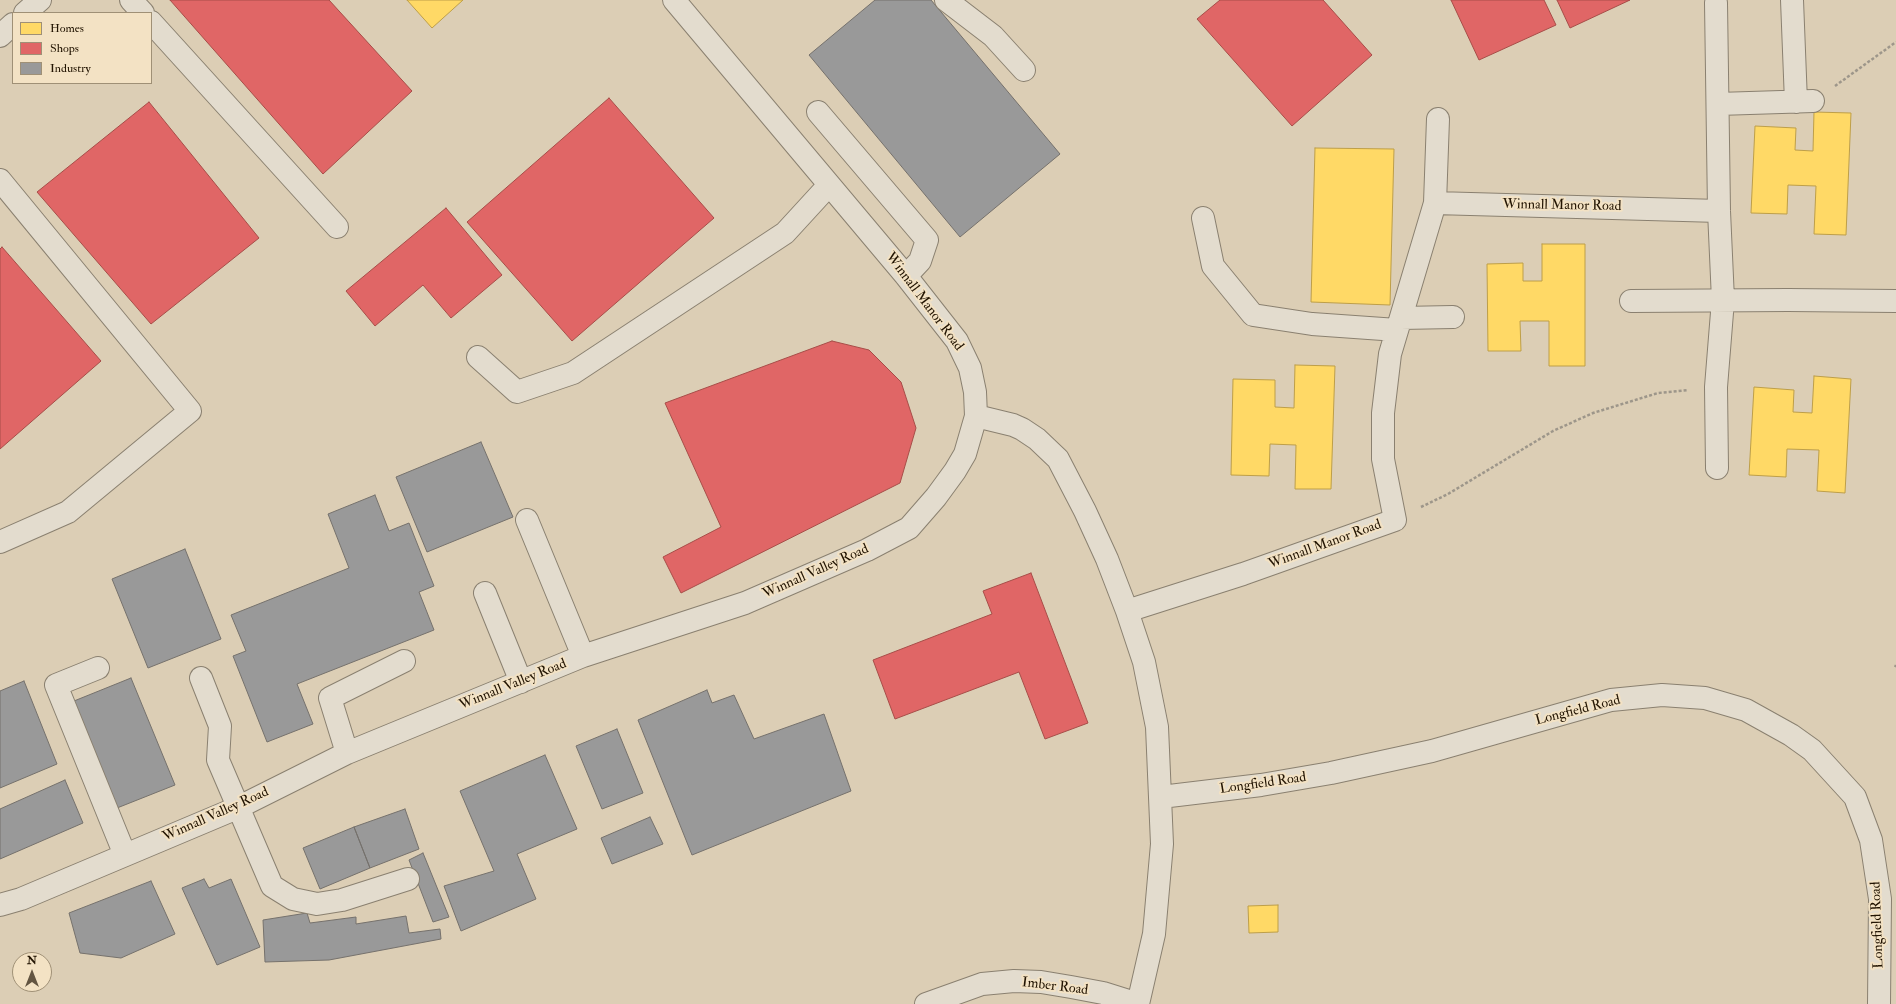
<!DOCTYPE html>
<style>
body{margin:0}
#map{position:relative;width:1896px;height:1004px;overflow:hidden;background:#dcceb5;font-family:"IM FELL Double Pica",serif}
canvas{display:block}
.legend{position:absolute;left:12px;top:12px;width:140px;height:72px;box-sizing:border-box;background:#f3e2c4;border:1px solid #9f9076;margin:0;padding:5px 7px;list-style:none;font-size:12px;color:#221402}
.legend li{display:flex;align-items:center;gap:8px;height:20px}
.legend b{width:20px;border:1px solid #9f9076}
.north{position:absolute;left:12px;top:952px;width:40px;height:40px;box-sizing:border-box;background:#f3e2c4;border:1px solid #9f9076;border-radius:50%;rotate:0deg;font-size:11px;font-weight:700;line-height:16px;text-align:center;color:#221402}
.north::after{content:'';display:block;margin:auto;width:14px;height:18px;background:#635541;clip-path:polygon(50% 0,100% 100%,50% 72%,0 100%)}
</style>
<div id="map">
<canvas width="1896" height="1004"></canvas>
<ul class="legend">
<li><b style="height:11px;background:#ffd966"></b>Homes</li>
<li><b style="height:11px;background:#e06666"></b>Shops</li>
<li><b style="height:11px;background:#999"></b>Industry</li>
</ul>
<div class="north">N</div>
</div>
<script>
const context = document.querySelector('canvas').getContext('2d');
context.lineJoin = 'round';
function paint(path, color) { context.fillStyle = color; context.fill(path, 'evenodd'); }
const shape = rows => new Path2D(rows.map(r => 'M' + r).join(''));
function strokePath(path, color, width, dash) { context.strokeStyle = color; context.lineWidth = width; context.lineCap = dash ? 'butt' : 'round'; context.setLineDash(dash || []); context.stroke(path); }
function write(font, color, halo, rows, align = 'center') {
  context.font = font + ' "IM FELL Double Pica",serif'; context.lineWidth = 4; context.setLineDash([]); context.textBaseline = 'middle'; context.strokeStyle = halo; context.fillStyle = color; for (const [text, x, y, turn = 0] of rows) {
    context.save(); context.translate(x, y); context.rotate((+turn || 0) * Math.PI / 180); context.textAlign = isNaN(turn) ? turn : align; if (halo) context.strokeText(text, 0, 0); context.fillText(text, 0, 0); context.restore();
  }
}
const homes = shape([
 [407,0,463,0,432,28,407,0],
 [1814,112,1851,113,1846,235,1814,234,1816,186,1788,185,1787,214,1751,213,1755,126,1796,128,1795,150,1813,151,1814,112],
 [1315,148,1394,149,1390,305,1311,302,1315,148],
 [1542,244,1585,244,1585,366,1549,366,1549,321,1520,321,1521,351,1488,351,1487,264,1523,263,1523,281,1542,281,1542,244],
 [1295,365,1335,366,1331,489,1295,489,1296,445,1270,444,1269,476,1231,475,1233,379,1275,380,1275,407,1294,408,1295,365],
 [1814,376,1851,379,1845,493,1817,491,1819,450,1787,449,1786,477,1749,475,1754,387,1794,390,1793,412,1812,413,1814,376],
 [1278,905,1278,932,1249,933,1248,906,1278,905]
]);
paint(homes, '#ffd966');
strokePath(homes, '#bd9e48', 1);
const shops = shape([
 [170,0,329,0,412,91,323,174,170,0],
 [1220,0,1323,0,1372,55,1292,126,1197,19,1220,0],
 [1451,0,1544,0,1556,25,1479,60,1451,0],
 [1557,0,1630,0,1570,28,1557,0],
 [609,98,714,218,572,341,467,222,609,98],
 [149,102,259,238,151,324,37,192,149,102],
 [446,208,502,275,451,318,423,285,375,326,346,291,446,208],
 [2,247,101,361,0,449,0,249,2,247],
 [832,341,869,350,901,382,916,428,900,483,681,593,663,557,721,527,665,403,832,341],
 [1031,573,1088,723,1045,739,1019,672,895,719,873,660,992,614,983,591,1031,573]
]);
paint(shops, '#e06666');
strokePath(shops, '#a74d48', 1);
const industry = shape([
 [875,0,931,0,1060,154,960,237,809,55,875,0],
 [481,442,513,517,427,552,396,477,481,442],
 [375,495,389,531,409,523,434,586,419,592,434,630,297,684,313,724,267,742,233,656,246,651,231,615,349,568,328,514,375,495],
 [185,549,221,639,148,668,112,579,185,549],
 [131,678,175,785,117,808,74,701,131,678],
 [24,681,57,764,0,788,0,691,24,681],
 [707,690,712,703,734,695,754,739,824,714,851,791,692,855,638,720,707,690],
 [617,729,643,793,602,809,576,746,617,729],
 [545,755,577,829,517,854,536,899,461,931,444,886,494,871,460,791,545,755],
 [65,780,83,823,0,859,0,809,65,780],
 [405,809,419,849,370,868,354,827,405,809],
 [650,817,663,844,612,864,601,838,650,817],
 [354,827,370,868,320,889,303,848,354,827],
 [423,853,449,917,433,922,409,860,423,853],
 [204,879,209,888,231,879,260,947,217,965,182,888,204,879],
 [151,881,175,934,121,958,80,953,69,913,151,881],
 [307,913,310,923,356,917,356,924,406,916,409,933,440,929,441,939,329,960,265,962,263,920,307,913]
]);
paint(industry, '#999');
strokePath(industry, '#75716c', 1);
const minor = shape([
 [131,0,143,13],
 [946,0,993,36,1024,70],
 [1792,0,1796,102],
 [1716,3,1719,211,1723,300,1716,387,1717,468],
 [25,13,40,0],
 [151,22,337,227],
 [0,36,13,24],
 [1718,104,1813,101],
 [818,112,927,240,920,261,906,276],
 [0,180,190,411,68,512,0,542],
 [1435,203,1719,211],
 [1203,218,1213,266,1253,315,1312,324,1397,330],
 [1631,301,1788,300,1896,301],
 [1401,318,1453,317],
 [478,357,517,392,573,373,785,233,829,185],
 [976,416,1013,425,1022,429,1037,439,1058,459,1085,511,1107,559,1127,611,1144,662,1157,727,1162,844,1154,934,1138,1004],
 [527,520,583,656],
 [485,593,521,682],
 [1127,611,1243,574,1395,520,1383,459,1383,413,1390,354,1435,203,1438,119],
 [98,668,56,685,125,855],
 [201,678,220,726,218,760,272,886,293,899,317,904,342,900,408,879],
 [347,753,330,698,404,661],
 [1161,797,1261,785,1331,773,1432,751,1611,700,1662,695,1705,698,1746,710,1791,735,1812,750,1855,797,1871,840,1880,899,1879,1004],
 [0,905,21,899,237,808,347,753,583,656,745,603,867,550,909,528,936,497,955,471,965,454,976,416,975,392,970,368,957,341,906,276,674,0],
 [926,1004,982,984,1014,981,1041,982,1071,987,1103,993,1138,1004]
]);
strokePath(minor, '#8a8070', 24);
strokePath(shape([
 [1835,86,1896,42],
 [1421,507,1448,494,1553,431,1593,413,1658,393,1688,390],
 [1895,667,1896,665]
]), '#9d968a', 2.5, [3, 2]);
strokePath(minor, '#e3dcce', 22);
write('14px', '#221402', '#f3e2c4', [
 ["Winnall Manor Road",1562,206,1],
 ["Winnall Manor Road",924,302,53],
 ["Winnall Manor Road",1325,545,-20],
 ["Winnall Valley Road",816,572,-24],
 ["Winnall Valley Road",513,685,-22],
 ["Longfield Road",1578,711,-14],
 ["Longfield Road",1263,784,-8],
 ["Winnall Valley Road",216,815,-24],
 ["Longfield Road",1878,925,-92],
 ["Imber Road",1055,987,7]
]);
</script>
